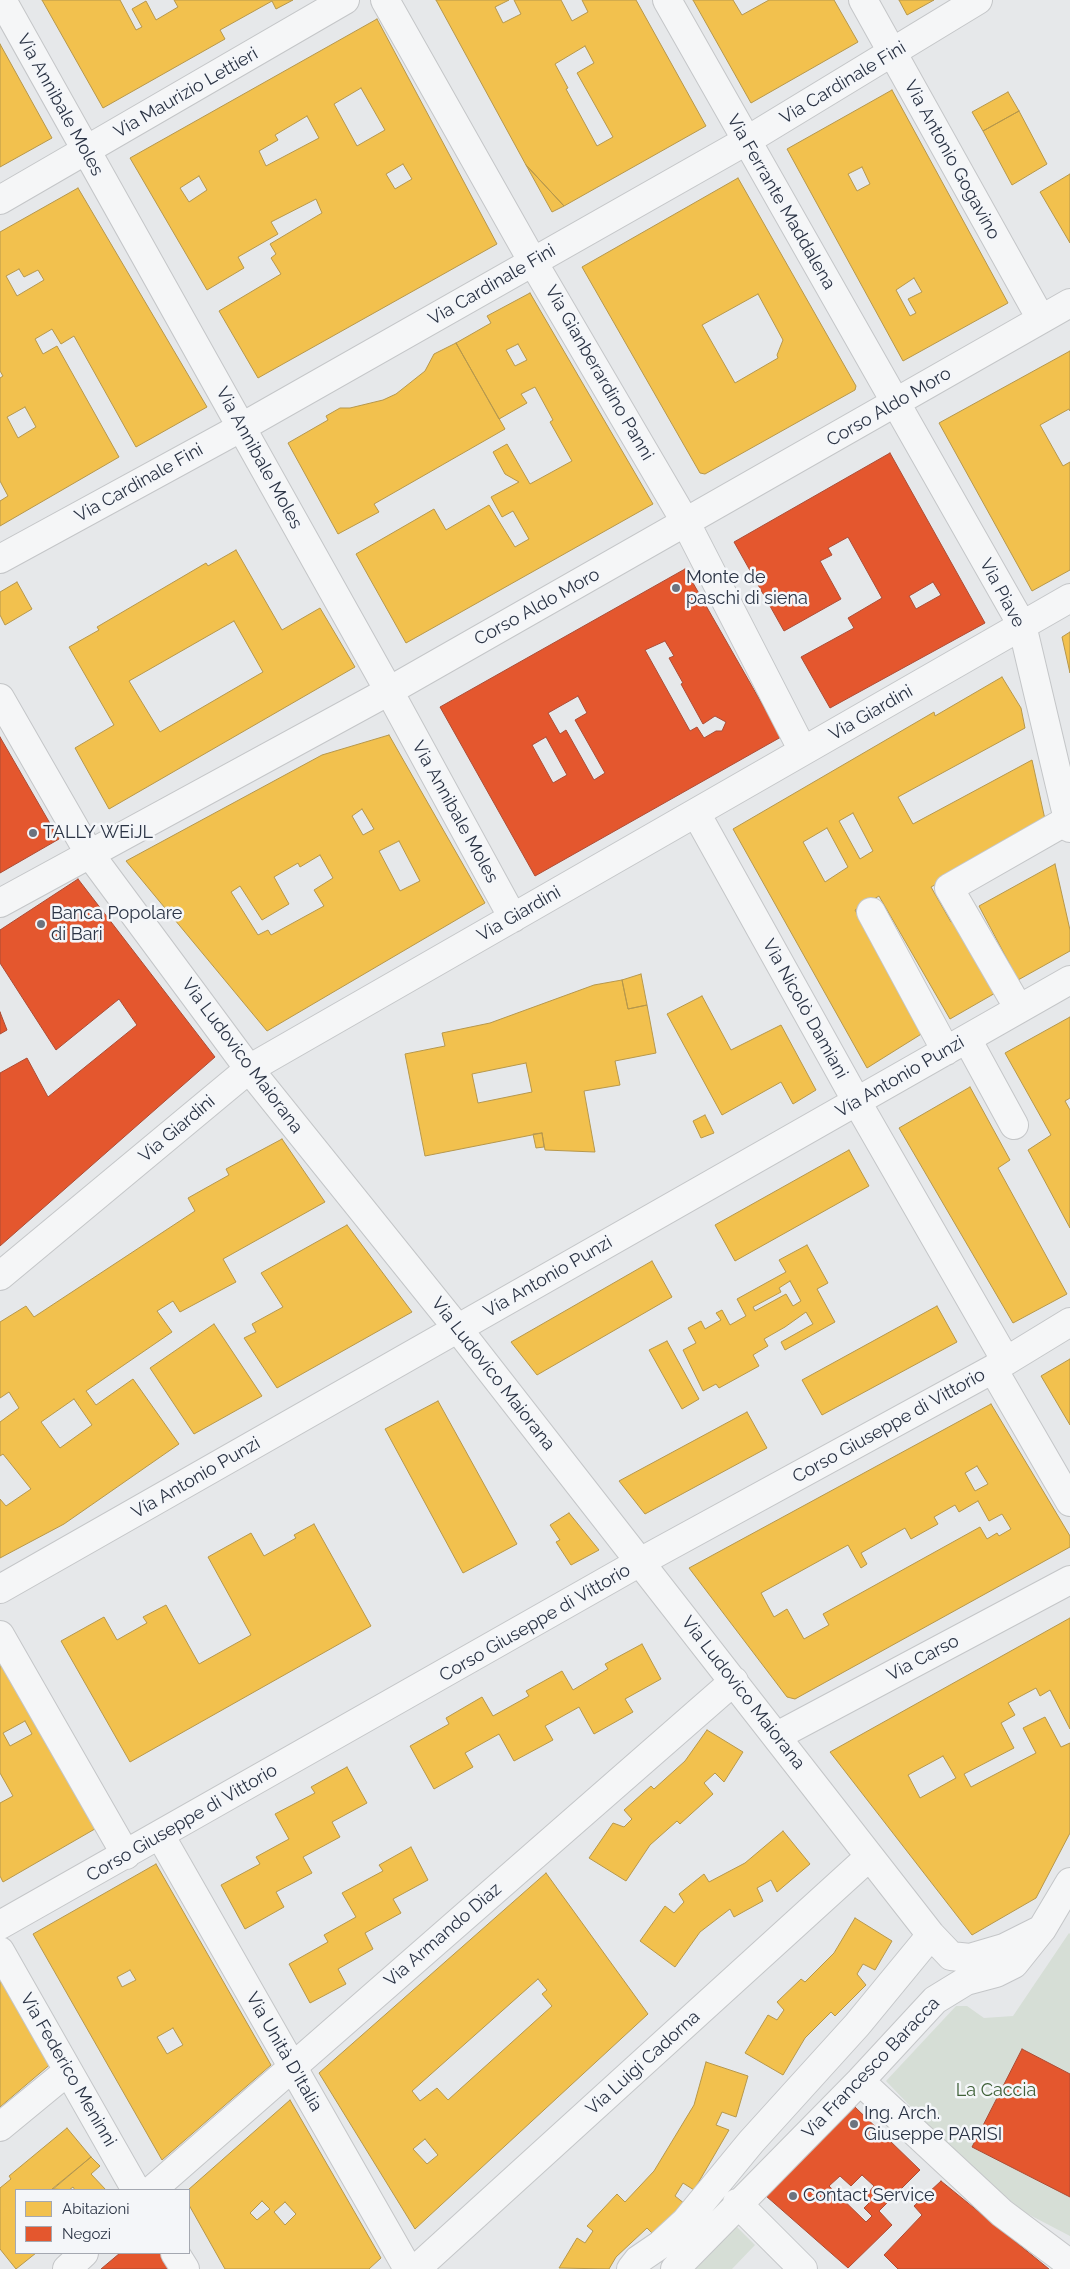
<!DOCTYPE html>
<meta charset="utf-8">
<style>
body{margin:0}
#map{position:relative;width:1070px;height:2269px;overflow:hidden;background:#e6e8ea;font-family:Raleway,sans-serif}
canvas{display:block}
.legend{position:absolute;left:15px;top:2189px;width:175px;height:65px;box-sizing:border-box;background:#f4f6f9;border:1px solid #a4a8b1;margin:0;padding:6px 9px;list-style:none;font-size:15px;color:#2b3445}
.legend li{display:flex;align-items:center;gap:10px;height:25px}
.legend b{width:25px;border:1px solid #a4a8b1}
</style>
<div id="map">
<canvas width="1070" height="2269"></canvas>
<ul class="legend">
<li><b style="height:14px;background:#f2c14e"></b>Abitazioni</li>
<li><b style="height:14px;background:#e4572e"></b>Negozi</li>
</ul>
</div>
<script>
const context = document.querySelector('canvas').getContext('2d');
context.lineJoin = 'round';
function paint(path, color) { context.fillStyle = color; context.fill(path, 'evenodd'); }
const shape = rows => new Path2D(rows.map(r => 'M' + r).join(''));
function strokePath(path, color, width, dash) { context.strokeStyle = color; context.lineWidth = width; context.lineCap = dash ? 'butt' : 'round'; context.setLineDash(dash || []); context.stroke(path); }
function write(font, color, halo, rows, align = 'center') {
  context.font = font + ' Raleway,sans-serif'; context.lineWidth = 5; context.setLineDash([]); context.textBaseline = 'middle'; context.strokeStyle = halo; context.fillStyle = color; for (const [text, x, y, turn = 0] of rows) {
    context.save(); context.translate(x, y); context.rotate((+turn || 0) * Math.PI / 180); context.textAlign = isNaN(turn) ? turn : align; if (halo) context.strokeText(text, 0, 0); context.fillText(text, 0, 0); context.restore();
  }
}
paint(shape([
 [1069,1933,1070,1934,1070,2236,1024,2212,961,2159,886,2081,956,2006,967,2006,984,2018,1013,2016],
 [733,2223,755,2245,732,2269,689,2269]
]), '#d6ded6');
const homes = shape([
 [42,0,120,0,136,30,142,27,132,9,146,1,156,20,178,7,174,0,293,0,276,9,272,1,220,30,225,39,103,108,42,0],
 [436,0,509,0,495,7,503,23,521,14,514,0,561,0,572,21,588,12,582,0,636,0,706,126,564,206,526,165,436,0],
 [585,46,594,63,577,73,613,137,597,146,566,89,568,88,555,64,585,46],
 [693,0,733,0,742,15,769,0,834,0,858,42,751,103,693,0],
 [899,0,934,0,907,15,899,0],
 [377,19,497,244,258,378,219,311,281,274,271,258,276,254,270,244,322,213,316,199,271,222,278,234,238,257,244,268,207,290,130,158,377,19],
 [361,88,385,130,357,146,334,104,361,88],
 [307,116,319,138,266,166,259,151,278,140,275,135,307,116],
 [403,164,412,179,395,189,386,174,403,164],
 [199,176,207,190,189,202,180,188,199,176],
 [0,44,52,138,0,167,0,44],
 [892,90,1008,303,903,361,787,149,892,90],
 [862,167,870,184,857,191,848,174,862,167],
 [914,278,922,292,908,299,916,313,910,316,896,290,914,278],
 [1008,92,1019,111,983,131,972,112,1008,92],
 [1019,111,1047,164,1012,185,983,131,1019,111],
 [526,165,564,206,552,212,526,165],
 [1070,174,1070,243,1040,192,1070,174],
 [738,178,856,386,855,390,705,474,700,473,582,267,738,178],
 [758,294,783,340,777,355,778,358,735,383,702,325,758,294],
 [78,188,207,407,136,447,74,336,61,344,52,329,35,339,43,354,57,346,119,457,0,526,0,501,8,496,0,481,0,378,3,376,0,371,0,232,78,188],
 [19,269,24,277,38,270,44,280,17,296,6,276,19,269],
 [25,407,36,427,18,438,7,417,25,407],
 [530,293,653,504,406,643,356,554,434,509,446,530,489,505,515,547,529,539,513,511,502,517,491,497,519,482,505,474,493,452,507,444,530,484,572,461,550,422,553,420,535,387,521,394,527,403,499,419,456,343,491,323,487,316,530,293],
 [518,344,527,360,515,366,506,350,518,344],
 [456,343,505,429,374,504,379,512,338,534,288,443,328,420,326,416,340,408,350,408,383,400,396,394,425,371,434,354,456,343],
 [1070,351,1070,411,1069,409,1040,425,1063,466,1070,462,1070,570,1032,591,939,423,1070,351],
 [236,550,282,630,320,608,355,667,109,809,75,748,114,725,69,647,99,630,97,627,206,563,208,566,236,550],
 [234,621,263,672,160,732,129,681,234,621],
 [17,582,32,609,5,625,0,615,0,592,17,582],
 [1070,632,1070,673,1062,637,1070,632],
 [1002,677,1021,708,1025,728,898,797,913,824,1032,760,1046,824,931,887,951,922,957,919,997,992,950,1019,879,896,855,910,923,1033,867,1068,733,829,934,712,935,716,1002,677],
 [853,813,873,851,860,859,839,821,853,813],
 [827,828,848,867,825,882,803,842,827,828],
 [389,735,485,903,267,1031,126,861,322,755,389,735],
 [362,809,374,829,363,835,352,816,362,809],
 [399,841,420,881,400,891,379,851,399,841],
 [320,855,333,878,314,890,324,906,271,935,268,930,258,935,231,892,240,886,262,920,289,904,274,877,298,863,300,867,320,855],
 [1055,864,1070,930,1070,951,1018,980,979,906,1055,864],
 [641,974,647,1005,628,1009,622,980,641,974],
 [622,980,628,1009,647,1005,656,1053,615,1061,620,1085,584,1091,595,1152,545,1150,542,1133,425,1156,405,1054,445,1046,442,1033,490,1023,594,985,622,980],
 [526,1063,532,1092,478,1103,472,1074,526,1063],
 [702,996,731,1050,781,1025,816,1090,793,1104,781,1082,722,1115,667,1014,702,996],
 [1070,1017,1070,1098,1065,1101,1070,1110,1070,1228,1028,1150,1051,1135,1005,1053,1070,1017],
 [970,1087,1010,1160,998,1168,1067,1294,1013,1323,899,1128,970,1087],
 [705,1115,714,1133,701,1138,693,1121,705,1115],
 [542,1133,544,1147,536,1148,533,1134,542,1133],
 [282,1139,325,1202,223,1259,236,1282,180,1312,173,1301,157,1311,172,1332,86,1391,96,1405,133,1379,179,1444,64,1524,0,1558,0,1499,6,1506,31,1489,3,1454,0,1456,0,1422,19,1408,9,1392,0,1398,0,1322,26,1306,34,1317,195,1211,188,1198,229,1175,226,1169,282,1139],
 [74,1399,92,1425,60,1448,41,1422,74,1399],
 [849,1150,869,1186,735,1261,715,1225,849,1150],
 [347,1225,412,1312,277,1388,244,1338,256,1332,252,1324,283,1307,261,1273,347,1225],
 [807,1245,828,1283,817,1289,835,1322,785,1350,781,1342,813,1324,806,1312,785,1327,764,1339,768,1346,753,1355,759,1366,719,1388,716,1384,703,1391,683,1350,696,1343,688,1328,701,1321,705,1329,721,1320,716,1313,722,1310,730,1325,746,1316,737,1299,786,1272,779,1260,807,1245],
 [790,1281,801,1301,793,1306,786,1294,755,1311,753,1307,781,1292,779,1288,790,1281],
 [652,1261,672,1297,537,1375,511,1342,652,1261],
 [937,1306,957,1342,822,1415,802,1380,937,1306],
 [214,1324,262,1396,194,1434,150,1368,214,1324],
 [667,1341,699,1399,682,1409,649,1350,667,1341],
 [1070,1359,1070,1425,1041,1376,1070,1359],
 [438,1401,517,1544,463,1573,385,1429,438,1401],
 [991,1404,1070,1536,1070,1547,795,1699,787,1697,689,1568,991,1404],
 [977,1466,988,1484,975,1491,965,1473,977,1466],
 [978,1501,989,1521,1002,1514,1011,1529,999,1536,997,1533,987,1539,980,1527,823,1614,829,1625,804,1639,787,1609,774,1617,761,1593,848,1545,861,1568,867,1564,861,1553,905,1528,911,1539,938,1524,934,1517,955,1505,959,1512,978,1501],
 [747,1412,767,1448,645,1514,619,1481,747,1412],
 [569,1513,599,1550,571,1565,556,1542,560,1540,550,1525,569,1513],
 [314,1524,371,1626,130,1762,61,1641,104,1617,117,1640,147,1623,143,1617,166,1605,199,1664,251,1635,208,1557,251,1533,264,1556,296,1538,294,1535,314,1524],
 [1070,1618,1070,1729,1050,1690,1040,1696,1036,1688,1008,1703,1015,1715,1001,1723,1014,1748,964,1774,971,1787,1036,1753,1023,1728,1045,1717,1061,1747,1070,1743,1070,1833,1036,1898,972,1935,830,1752,1070,1618],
 [943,1756,956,1778,920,1798,908,1775,943,1756],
 [642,1644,661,1679,625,1699,633,1712,594,1734,579,1707,545,1726,553,1740,514,1761,499,1734,465,1753,473,1767,434,1789,410,1746,449,1724,446,1718,482,1697,493,1716,529,1696,526,1691,562,1671,573,1690,608,1669,605,1664,642,1644],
 [0,1649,100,1826,3,1882,0,1876,0,1803,13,1796,0,1773,0,1649],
 [25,1721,32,1734,10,1746,3,1733,25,1721],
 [707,1730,743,1752,724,1782,715,1773,704,1783,713,1794,680,1824,677,1821,650,1845,626,1881,589,1858,613,1823,624,1827,632,1819,624,1810,651,1786,654,1789,685,1761,707,1730],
 [347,1767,367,1803,332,1822,340,1837,303,1857,312,1873,276,1892,284,1907,245,1929,221,1885,260,1864,256,1857,289,1839,275,1814,315,1793,311,1787,347,1767],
 [783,1831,810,1864,777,1892,771,1880,757,1888,763,1901,734,1917,730,1909,700,1932,675,1967,640,1941,665,1906,674,1913,684,1902,679,1894,704,1874,709,1882,745,1863,783,1831],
 [411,1847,428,1880,393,1899,401,1913,365,1933,373,1949,338,1969,346,1984,310,2003,289,1964,328,1942,324,1935,356,1917,342,1893,383,1871,379,1865,411,1847],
 [156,1864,271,2065,162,2160,33,1934,156,1864],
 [130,1970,136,1980,122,1987,117,1977,130,1970],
 [173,2028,183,2045,167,2054,157,2037,173,2028],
 [546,1873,648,2014,415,2229,319,2073,546,1873],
 [538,1979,547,1990,542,1994,552,2006,448,2100,437,2088,420,2101,412,2091,538,1979],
 [425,2139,438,2155,427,2164,413,2149,425,2139],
 [855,1918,892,1941,875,1970,863,1964,857,1974,866,1985,835,2016,831,2012,805,2038,783,2075,745,2053,768,2015,777,2020,784,2010,777,2002,801,1979,805,1982,834,1953,855,1918],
 [0,1969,53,2062,0,2107,0,1969],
 [706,2062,748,2076,736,2117,722,2112,716,2125,729,2130,694,2190,683,2183,675,2196,685,2204,654,2235,647,2228,616,2257,609,2269,559,2268,577,2238,585,2243,593,2231,587,2226,617,2194,625,2202,654,2171,694,2105,706,2062],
 [290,2100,381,2258,369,2269,225,2269,189,2205,188,2190,290,2100],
 [262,2201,270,2209,257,2220,250,2213,262,2201],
 [285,2202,296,2214,285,2225,274,2212,285,2202],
 [67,2128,91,2157,52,2190,16,2190,16,2253,36,2253,16,2269,0,2249,0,2188,11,2179,9,2176,67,2128],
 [91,2157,100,2166,91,2174,106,2190,75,2190,73,2187,69,2190,52,2189,91,2157]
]);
paint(homes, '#f2c14e');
strokePath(homes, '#b6974b', 1);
const shops = shape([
 [890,453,985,623,830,708,801,657,854,628,848,618,882,598,848,537,828,548,832,555,820,561,841,599,784,631,734,542,890,453],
 [933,582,941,595,916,609,909,596,933,582],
 [685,569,781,737,535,876,440,707,685,569],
 [665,641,674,656,669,658,683,683,681,684,703,724,715,716,726,722,722,731,716,731,704,738,697,727,690,731,645,650,665,641],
 [578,696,587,713,575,720,605,773,594,780,566,730,560,734,548,713,578,696],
 [546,737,567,775,553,783,532,745,546,737],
 [0,737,59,839,0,873,0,737],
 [78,879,215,1057,0,1246,0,1073,27,1058,48,1097,137,1025,119,999,56,1050,0,963,0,930,78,879],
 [0,1012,7,1030,0,1034,0,1012],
 [1022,2049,1070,2074,1070,2197,972,2147,1022,2049],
 [855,2107,920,2170,879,2211,892,2225,848,2268,766,2196,855,2107],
 [862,2175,874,2186,865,2197,869,2203,864,2208,872,2216,866,2222,829,2186,840,2176,851,2186,862,2175],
 [941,2181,1049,2269,898,2269,884,2255,922,2215,914,2206,941,2181],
 [120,2253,162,2253,171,2269,101,2269,120,2253]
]);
paint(shops, '#e4572e');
strokePath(shops, '#ac4c35', 1);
const minor = shape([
 [2,0,389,691,513,918],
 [385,0,533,262,686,523,803,751],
 [667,0,1022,625,1070,828],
 [863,0,1041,319],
 [0,200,345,0],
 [0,559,242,427,746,141,978,0],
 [0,698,89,853,249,1069,458,1329,931,1935,951,1956,970,1958,1004,1948,1042,1929],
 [696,813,857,1102,1006,1361],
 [0,903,389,691,1070,303],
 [871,912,946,1051],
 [1019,1009,949,888,1068,820],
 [967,1039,1014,1125],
 [0,1276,249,1069,1070,598],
 [993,1369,1070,1502],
 [0,1589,1070,980],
 [0,1635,126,1855],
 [777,1736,1070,1580],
 [160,1835,408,2269],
 [0,1925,640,1562,993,1369,1070,1322],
 [0,1951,136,2190],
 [860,2081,1002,2213,1070,2264],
 [0,2127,68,2071],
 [152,2190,734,1681],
 [737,2203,803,2269],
 [175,2253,185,2269],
 [67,2269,84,2253],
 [416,2269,869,1857],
 [631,2269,638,2260,660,2245,686,2221,751,2142,857,2025,931,1935],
 [675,2269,860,2081,935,2000,966,1981,996,1973,1014,1964,1042,1929,1070,1882]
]);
strokePath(minor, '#c4c6c8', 30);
strokePath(minor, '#f5f6f7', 28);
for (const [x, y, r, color] of [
 [676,588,5,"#6c737f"],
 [33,833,5,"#6c737f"],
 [41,924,5,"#6c737f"],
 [854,2124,5,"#6c737f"],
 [793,2196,5,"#6c737f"]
]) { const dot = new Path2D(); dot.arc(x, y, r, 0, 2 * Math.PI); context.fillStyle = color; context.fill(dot); strokePath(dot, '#f4f6f9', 2); }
write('18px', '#2b3445', '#f4f6f9', [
 ["Via Cardinale Fini",843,83,-31],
 ["Via Maurizio Lettieri",186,93,-30],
 ["Via Annibale Moles",60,105,61],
 ["Via Antonio Gogavino",952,160,61],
 ["Via Ferrante Maddalena",781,202,60],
 ["Via Cardinale Fini",492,285,-30],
 ["Via Gianberardino Panni",599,373,60],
 ["Corso Aldo Moro",889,407,-30],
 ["Via Annibale Moles",259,458,61],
 ["Via Cardinale Fini",139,483,-29],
 ["Via Piave",1002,593,62],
 ["Corso Aldo Moro",537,607,-29],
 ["Via Giardini",871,713,-30],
 ["Via Annibale Moles",455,812,61],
 ["Via Giardini",519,914,-30],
 ["Via Nicolò Damiani",805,1009,61],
 ["Via Ludovico Maiorana",242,1056,53],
 ["Vía Antonio Punzi",900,1077,-30],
 ["Via Giardini",177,1129,-40],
 ["Vía Antonio Punzi",548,1277,-30],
 ["Via Ludovico Maiorana",493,1374,52],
 ["Corso Giuseppe di Vittorio",889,1426,-29],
 ["Vía Antonio Punzi",196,1478,-30],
 ["Corso Giuseppe di Vittorio",535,1623,-30],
 ["Via Carso",923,1658,-28],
 ["Via Ludovico Maiorana",743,1693,52],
 ["Corso Giuseppe di Vittorio",182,1823,-30],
 ["Via Armando Diaz",443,1935,-41],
 ["Via Unità D'Italia",284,2052,60],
 ["Via Luigi Cadorna",643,2063,-42],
 ["Via Francesco Baracca",871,2068,-46],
 ["Via Federico Meninni",68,2070,60]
]);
write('18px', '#2b3445', '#f4f6f9', [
 ["Monte de",686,578],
 ["paschi di siena",686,599],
 ["TALLY WEiJL",43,833],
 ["Banca Popolare",51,914],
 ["di Bari",51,935],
 ["Ing. Arch.",864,2114],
 ["Giuseppe PARISI",864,2135],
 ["Contact Service",803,2196]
], 'left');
write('18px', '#3f6138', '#f4f6f9', [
 ["La Caccia",996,2091]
]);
</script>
